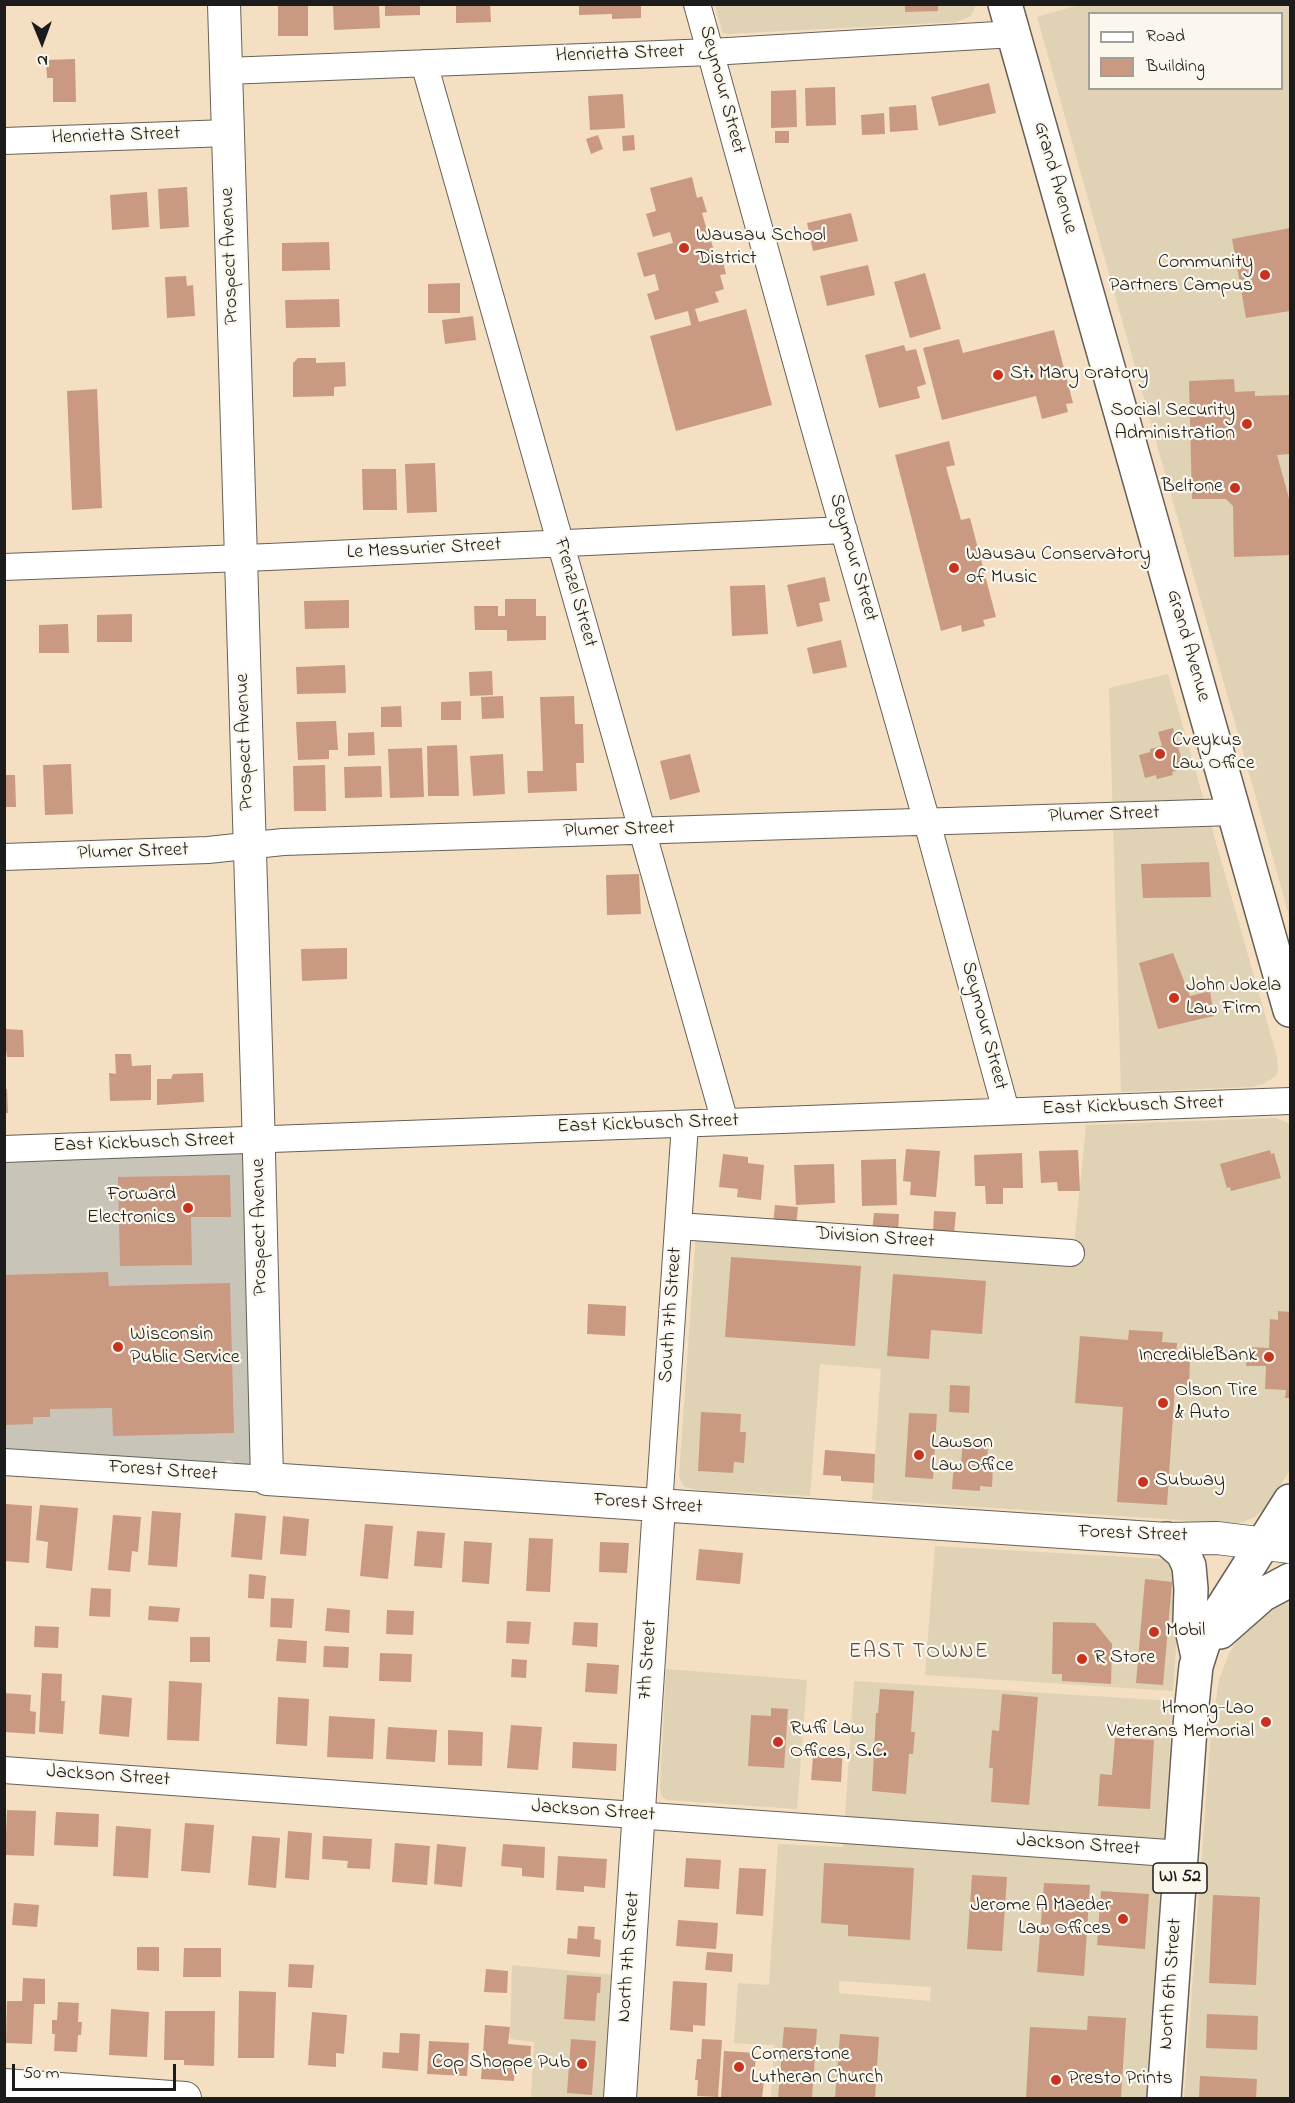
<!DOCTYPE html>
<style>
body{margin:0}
#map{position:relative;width:1295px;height:2103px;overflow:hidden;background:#f4dfc2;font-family:"Indie Flower",sans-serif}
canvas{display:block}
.frame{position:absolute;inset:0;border:6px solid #1c1c1c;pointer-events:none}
.legend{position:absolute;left:1088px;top:12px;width:195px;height:78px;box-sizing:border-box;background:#fbf7ec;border:2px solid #a29f99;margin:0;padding:8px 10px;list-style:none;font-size:18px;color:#1c1c1c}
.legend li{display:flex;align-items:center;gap:12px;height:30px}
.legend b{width:30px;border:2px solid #a29f99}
.north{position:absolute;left:12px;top:12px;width:60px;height:60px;-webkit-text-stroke:4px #fbf7ec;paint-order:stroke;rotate:179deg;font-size:16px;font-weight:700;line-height:24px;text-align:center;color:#1c1c1c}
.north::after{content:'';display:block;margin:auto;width:21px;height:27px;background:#1c1c1c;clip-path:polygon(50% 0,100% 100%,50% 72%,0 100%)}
.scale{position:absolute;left:12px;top:2064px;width:164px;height:27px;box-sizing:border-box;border:3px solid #1c1c1c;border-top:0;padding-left:8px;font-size:18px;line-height:21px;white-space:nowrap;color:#1c1c1c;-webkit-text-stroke:4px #fbf7ec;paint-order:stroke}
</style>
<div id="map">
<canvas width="1295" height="2103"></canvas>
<div class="frame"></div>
<ul class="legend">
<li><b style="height:8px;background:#fff"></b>Road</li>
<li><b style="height:16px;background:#c99a81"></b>Building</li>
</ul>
<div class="north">N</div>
<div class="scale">50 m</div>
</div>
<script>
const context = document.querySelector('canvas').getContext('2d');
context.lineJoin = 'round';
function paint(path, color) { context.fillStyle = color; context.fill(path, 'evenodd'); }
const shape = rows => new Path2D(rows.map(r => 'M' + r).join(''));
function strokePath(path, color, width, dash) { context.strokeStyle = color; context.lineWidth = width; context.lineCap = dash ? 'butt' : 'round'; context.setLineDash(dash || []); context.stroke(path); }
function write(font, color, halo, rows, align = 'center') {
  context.font = font + ' "Indie Flower",sans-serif'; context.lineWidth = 4.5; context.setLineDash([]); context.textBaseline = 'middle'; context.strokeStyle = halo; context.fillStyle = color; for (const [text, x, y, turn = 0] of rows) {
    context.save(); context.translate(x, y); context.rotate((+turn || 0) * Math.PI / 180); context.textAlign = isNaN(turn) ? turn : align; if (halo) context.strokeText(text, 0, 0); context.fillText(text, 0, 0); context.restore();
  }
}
paint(shape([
 [715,5,976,5,971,16,956,22,727,34,722,32],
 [1079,5,1290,5,1290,919,1037,17],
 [1090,14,1282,14,1282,88,1090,88],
 [1168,674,1277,1057,1278,1072,1275,1077,1263,1084,1251,1087,1121,1092,1109,688],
 [1276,1118,1290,1124,1290,1470,1269,1504,1255,1517,1240,1523,1226,1523,872,1500,881,1369,820,1364,810,1496,699,1490,684,1487,681,1482,679,1476,696,1233,1074,1246,1086,1125],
 [935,1546,1162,1559,1168,1561,1174,1566,1180,1592,1173,1691,925,1675],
 [1290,1592,1290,2098,1184,2098,1211,1731,1219,1680,1229,1653,1243,1632],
 [666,1669,807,1680,797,1809,681,1801,668,1800,662,1797,660,1787],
 [854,1681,1173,1701,1146,2098,771,2098,774,2045,734,2043,738,1983,769,1985,778,1844,843,1847],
 [839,1981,931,1987,930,2001,839,1993],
 [512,1965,613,1975,603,2098,531,2098,534,2042,510,2039]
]), '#e0d2b4');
paint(shape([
 [258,1139,267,1479,229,1460,186,1474,5,1462,4,1149]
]), '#c9c4b8');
paint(shape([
 [278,4,308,4,308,36,278,36],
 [333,4,379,4,380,28,334,30],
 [385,4,420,4,420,15,385,16],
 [456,4,490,4,491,22,456,23],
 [579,4,641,4,641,18,612,19,612,14,579,15],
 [905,4,938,4,938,11,905,12],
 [75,59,76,102,53,102,53,78,47,78,46,60],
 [989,83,996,113,939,126,931,97],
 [835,87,836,125,806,126,805,88],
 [796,90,797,127,771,128,771,91],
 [623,94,625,128,590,130,588,96],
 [916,105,918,130,890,132,889,107],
 [884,113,885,134,862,135,861,115],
 [775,131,789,131,789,143,775,143],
 [598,135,603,149,591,154,586,139],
 [634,135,635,150,623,151,622,136],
 [692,177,697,198,702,196,707,212,702,213,708,234,702,236,704,243,711,241,716,257,721,255,726,274,720,275,724,289,715,292,719,302,695,309,699,322,746,309,772,405,676,431,650,336,691,325,688,311,655,320,647,294,659,290,655,274,644,277,637,253,673,243,670,232,653,237,646,214,656,211,650,188],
 [187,187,189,227,160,229,158,189],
 [147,192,149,227,112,230,110,195],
 [851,213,858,241,813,251,807,223],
 [1290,228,1290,311,1246,318,1232,239],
 [329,242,330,270,282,271,282,243],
 [868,265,875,295,827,306,820,276],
 [925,273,941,329,910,338,894,282],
 [186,276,187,286,193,285,195,316,167,318,165,277],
 [460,283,460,313,428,313,428,284],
 [339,299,340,327,286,328,285,300],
 [473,316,476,340,445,344,442,320],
 [1054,330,1073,403,1066,404,1068,412,1042,419,1036,396,942,420,923,348,959,339,963,353],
 [904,345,906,351,916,349,926,384,917,387,920,398,879,408,865,355],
 [298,358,316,358,316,363,345,362,346,386,334,387,334,396,293,397,293,363],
 [1234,379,1235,392,1255,391,1255,396,1290,395,1290,454,1277,455,1290,502,1290,555,1234,557,1233,506,1226,499,1192,499,1189,381],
 [97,389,102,508,72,510,67,391],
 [949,441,955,465,946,467,961,520,970,518,996,617,983,620,985,626,962,632,961,625,941,631,895,455],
 [435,463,437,512,407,513,405,464],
 [362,469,396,469,397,510,363,510],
 [825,577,830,601,819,603,823,621,797,627,787,585],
 [765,585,768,634,732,636,730,586],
 [505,599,536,599,536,616,546,616,546,640,507,641,507,630,475,630,474,606,498,606,498,616,505,616],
 [349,600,349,628,305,629,304,601],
 [132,614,132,642,97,642,97,615],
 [68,624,69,653,39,653,39,625],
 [841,640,847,667,813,674,807,648],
 [345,665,346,693,297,694,296,667],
 [492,671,493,695,470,696,469,672],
 [503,696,504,718,482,719,481,697],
 [574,696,575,724,583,724,584,763,576,763,577,791,528,793,527,771,543,771,540,697],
 [461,701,461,720,441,720,441,702],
 [401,706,402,727,381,727,381,707],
 [336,721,338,750,329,750,329,759,298,760,296,722],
 [1173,728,1184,768,1172,772,1173,775,1157,779,1156,775,1145,778,1139,755,1150,752,1150,749,1162,746,1158,732],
 [374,732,375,755,348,756,348,733],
 [457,745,459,796,428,796,427,746],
 [422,748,424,797,390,798,388,749],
 [503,754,505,794,473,796,470,756],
 [690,754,700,792,670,800,660,761],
 [71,764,73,814,45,815,43,765],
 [325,765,326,811,294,811,293,766],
 [381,766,382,797,345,798,344,767],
 [4,775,15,775,16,807,4,807],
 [1209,862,1211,897,1143,898,1141,864],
 [639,874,641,914,607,915,606,875],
 [347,948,347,979,302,981,301,949],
 [1173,953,1190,996,1210,991,1214,1016,1158,1029,1139,963],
 [5,1029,23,1030,24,1057,7,1057,6,1050,4,1050],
 [115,1054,131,1054,132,1066,151,1065,151,1100,110,1101,109,1073,116,1074],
 [203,1073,204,1102,157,1105,157,1079,171,1079,173,1074],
 [4,1089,7,1089,8,1113,4,1113],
 [906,1149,940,1151,936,1197,910,1195,911,1182,903,1181],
 [1078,1150,1080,1191,1058,1191,1057,1182,1041,1183,1039,1151],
 [1270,1150,1271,1154,1274,1153,1281,1178,1231,1191,1230,1187,1227,1188,1220,1164],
 [1022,1153,1023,1188,1003,1188,1003,1204,986,1204,985,1186,975,1186,974,1155],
 [723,1154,748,1157,748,1163,764,1165,761,1200,737,1197,738,1189,719,1187],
 [896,1159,897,1205,862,1206,861,1160],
 [834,1164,835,1203,796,1205,794,1165],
 [230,1175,231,1217,191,1217,192,1265,120,1266,118,1177],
 [775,1205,798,1207,796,1227,773,1225],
 [934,1211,956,1212,954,1234,933,1232],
 [874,1213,899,1214,898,1234,872,1232],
 [731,1257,861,1266,855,1346,725,1337],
 [108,1272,109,1286,230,1283,234,1433,113,1436,112,1408,50,1409,50,1417,33,1417,33,1424,4,1425,4,1275],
 [893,1274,986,1281,982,1334,931,1330,929,1359,887,1356],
 [588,1304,626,1306,625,1336,587,1334],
 [1278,1311,1290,1312,1290,1398,1285,1398,1286,1390,1265,1389,1266,1366,1246,1366,1247,1347,1269,1348,1270,1319,1278,1320],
 [1129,1330,1163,1332,1162,1342,1177,1343,1176,1358,1190,1359,1189,1387,1175,1386,1167,1505,1117,1502,1123,1407,1075,1403,1080,1336,1128,1340],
 [950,1385,970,1386,969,1413,949,1412],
 [701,1412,741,1414,740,1432,746,1432,744,1463,734,1462,733,1473,698,1471],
 [909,1413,937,1414,933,1479,905,1477],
 [963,1440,988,1441,987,1466,993,1466,992,1487,980,1486,980,1491,952,1489,954,1463,961,1464],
 [825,1450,875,1454,874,1483,841,1481,841,1476,823,1475],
 [6,1504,32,1506,29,1563,4,1561],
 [40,1505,78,1508,72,1571,46,1568,48,1542,36,1540],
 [152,1511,181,1513,177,1567,148,1565],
 [235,1513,266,1516,262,1560,231,1557],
 [113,1515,141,1517,138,1552,132,1551,130,1572,108,1570],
 [283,1516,309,1519,306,1556,280,1554],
 [365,1524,393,1526,388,1579,360,1576],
 [417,1531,445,1533,442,1568,414,1566],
 [529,1538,553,1539,550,1592,526,1591],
 [464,1541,492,1543,489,1584,462,1582],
 [600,1542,629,1543,627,1573,599,1572],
 [699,1549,743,1553,740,1584,696,1580],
 [249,1574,266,1576,264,1599,248,1598],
 [1145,1579,1172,1582,1163,1685,1136,1683],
 [91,1588,111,1589,110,1617,89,1616],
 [271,1598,294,1599,292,1628,270,1627],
 [149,1606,180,1608,178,1622,148,1620],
 [327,1608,350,1610,349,1633,325,1631],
 [387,1610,414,1611,413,1635,386,1634],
 [507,1621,531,1622,529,1644,506,1643],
 [574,1622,598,1623,597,1647,572,1645],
 [1053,1622,1095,1623,1112,1644,1111,1684,1062,1681,1062,1674,1052,1674],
 [35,1626,59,1627,58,1648,34,1647],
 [190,1637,210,1637,210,1662,190,1662],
 [278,1639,307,1641,306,1663,276,1661],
 [324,1646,349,1647,348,1668,323,1667],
 [380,1653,412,1654,411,1682,379,1681],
 [512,1659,527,1660,526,1678,511,1677],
 [587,1663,619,1665,617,1694,585,1692],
 [42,1673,62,1674,61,1701,65,1701,63,1734,39,1732],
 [169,1681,202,1683,199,1741,167,1740],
 [880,1689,914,1691,911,1732,915,1732,913,1754,909,1754,906,1794,872,1791,876,1713,878,1713],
 [4,1693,31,1695,30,1711,36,1712,35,1734,4,1732],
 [1002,1694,1038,1697,1029,1805,991,1802,993,1768,989,1768,992,1730,999,1731],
 [102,1695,132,1698,129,1737,99,1734],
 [278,1697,309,1699,307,1746,276,1744],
 [771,1708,788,1709,784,1768,748,1766,751,1715,771,1716],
 [329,1716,375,1719,373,1759,327,1757],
 [511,1725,542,1727,538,1770,507,1768],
 [388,1727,437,1730,435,1762,386,1759],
 [448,1730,483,1732,482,1766,448,1765],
 [1115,1738,1154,1740,1150,1809,1098,1806,1100,1774,1112,1775],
 [573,1742,617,1744,616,1771,572,1768],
 [814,1745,843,1747,841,1782,811,1780],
 [7,1810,36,1811,34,1856,5,1855],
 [56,1812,99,1814,98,1847,54,1845],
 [185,1823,214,1825,210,1873,181,1871],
 [116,1826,151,1829,148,1878,113,1876],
 [288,1831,312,1833,309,1880,285,1878],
 [252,1836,280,1838,276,1888,248,1885],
 [323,1836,372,1839,370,1869,347,1868,348,1861,322,1859],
 [395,1843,430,1846,427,1885,392,1882],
 [437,1844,466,1847,462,1887,434,1884],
 [503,1844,545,1847,544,1878,522,1876,522,1868,501,1866],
 [558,1856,607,1859,605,1888,584,1886,584,1892,556,1890],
 [686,1858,721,1860,719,1889,684,1887],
 [824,1863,914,1868,910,1940,848,1936,848,1925,821,1923],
 [739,1868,766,1869,763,1916,736,1914],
 [972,1875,1007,1877,1002,1951,967,1949],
 [1044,1883,1090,1885,1084,1976,1037,1972],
 [1101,1891,1149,1894,1145,1949,1097,1945],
 [1213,1895,1260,1897,1256,1985,1209,1983],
 [14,1903,39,1905,37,1927,12,1925],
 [678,1920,718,1923,716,1949,676,1946],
 [578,1926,595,1927,594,1939,601,1940,600,1957,567,1954,568,1938,577,1939],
 [137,1947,159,1947,159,1971,137,1970],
 [184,1948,221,1948,221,1977,183,1977],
 [707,1952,733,1954,732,1972,705,1970],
 [289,1964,314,1965,312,1988,288,1987],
 [486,1969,508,1971,507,1993,484,1992],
 [567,1975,601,1977,600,1993,597,1993,595,2021,564,2019],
 [23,1978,45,1979,45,2004,34,2004,32,2044,6,2043,7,2001,22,2001],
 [673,1981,707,1983,705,2026,693,2025,693,2032,670,2030],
 [239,1991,276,1992,274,2058,238,2058],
 [58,2002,79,2003,78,2022,82,2022,81,2035,78,2035,77,2052,54,2051,55,2034,52,2034,52,2020,57,2020],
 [111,2009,149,2012,147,2057,109,2055],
 [165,2011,215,2011,214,2066,184,2065,184,2060,164,2060],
 [312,2012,347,2015,344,2054,336,2053,336,2067,308,2065],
 [1207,2014,1258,2016,1257,2050,1206,2048],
 [1088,2016,1126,2018,1121,2098,1026,2098,1030,2027,1087,2030],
 [485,2025,510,2027,508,2044,531,2046,530,2065,515,2064,514,2081,481,2079],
 [784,2027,817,2029,812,2098,778,2098],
 [400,2033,420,2034,418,2071,382,2068,383,2052,399,2053],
 [840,2034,879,2037,875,2098,835,2098],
 [571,2039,596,2041,592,2095,567,2093],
 [702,2039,722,2040,718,2097,697,2096,698,2080,695,2080,697,2059,701,2059],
 [429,2041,469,2043,467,2076,427,2074],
 [724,2051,756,2053,754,2081,764,2081,762,2098,721,2098],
 [1200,2076,1257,2079,1256,2098,1199,2098]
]), '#c99a81');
const minor = shape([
 [697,4,814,426,927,822,1006,1111],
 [424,63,725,1122],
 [226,71,711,52,1014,34],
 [4,141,228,133],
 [4,567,269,557,844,530],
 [4,857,208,850,283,842,1233,812],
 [4,1149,1290,1101],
 [678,1226,1071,1253],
 [4,1462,267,1479],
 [659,1506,685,1124],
 [4,1770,1182,1854]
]);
const tertiary = shape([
 [224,4,258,1113,267,1479,1167,1539,1217,1538,1290,1547],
 [4,2085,185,2098],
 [620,2098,659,1506]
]);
const primary = shape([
 [1005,4,1290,1010],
 [1167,1539,1183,1553,1189,1566,1191,1589,1190,1620,1198,1657],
 [1220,1632,1262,1595,1290,1580],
 [1164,2098,1191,1714,1196,1666,1203,1644,1221,1610,1290,1501]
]);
strokePath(minor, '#686056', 28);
strokePath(tertiary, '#686056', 34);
strokePath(primary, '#686056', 36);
strokePath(minor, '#fff', 26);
strokePath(tertiary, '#fff', 32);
strokePath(primary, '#fff', 33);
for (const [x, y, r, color] of [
 [684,248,6,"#c8321e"],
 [1265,275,6,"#c8321e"],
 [998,375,6,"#c8321e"],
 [1247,424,6,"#c8321e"],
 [1235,488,6,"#c8321e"],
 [954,568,6,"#c8321e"],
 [1160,754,6,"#c8321e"],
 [1174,998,6,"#c8321e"],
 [188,1208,6,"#c8321e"],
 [118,1347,6,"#c8321e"],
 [1269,1357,6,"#c8321e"],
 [1163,1403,6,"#c8321e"],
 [919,1455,6,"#c8321e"],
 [1143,1482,6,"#c8321e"],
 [1154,1632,6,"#c8321e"],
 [1082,1659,6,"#c8321e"],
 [1266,1722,6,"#c8321e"],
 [778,1742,6,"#c8321e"],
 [1123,1919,6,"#c8321e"],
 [582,2064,6,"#c8321e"],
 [739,2067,6,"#c8321e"],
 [1056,2080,6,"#c8321e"]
]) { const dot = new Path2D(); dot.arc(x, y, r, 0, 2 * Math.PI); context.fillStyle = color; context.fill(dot); strokePath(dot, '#fbf7ec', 2); }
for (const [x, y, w] of [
 [1180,1878,54]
]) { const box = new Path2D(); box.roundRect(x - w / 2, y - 15, w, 30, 4.5); context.fillStyle = '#fbf7ec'; context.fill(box); strokePath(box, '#1c1c1c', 1.5); }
write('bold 18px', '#1c1c1c', null, [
 ["WI 52",1180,1878]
]);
write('20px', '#1c1c1c', '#fbf7ec', [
 ["Henrietta Street",620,55,-2],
 ["Seymour Street",721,90,75],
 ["Henrietta Street",116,137,-2],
 ["Grand Avenue",1054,178,74],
 ["Prospect Avenue",231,256,-92],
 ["Le Messurier Street",424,550,-3],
 ["Seymour Street",852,558,74],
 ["Frenzel Street",574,593,74],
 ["Grand Avenue",1187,646,74],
 ["Prospect Avenue",246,742,-92],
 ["Plumer Street",1104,816,-2],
 ["Plumer Street",619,831,-2],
 ["Plumer Street",133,853,-2],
 ["Seymour Street",983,1026,75],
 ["East Kickbusch Street",1133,1107,-2],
 ["East Kickbusch Street",648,1125,-2],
 ["East Kickbusch Street",144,1144,-2],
 ["Prospect Avenue",261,1227,-91],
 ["Division Street",875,1239,4],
 ["South 7th Street",672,1315,-86],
 ["Forest Street",163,1472,4],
 ["Forest Street",648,1505,4],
 ["Forest Street",1133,1535,2],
 ["7th Street",649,1660,-86],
 ["Jackson Street",108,1777,4],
 ["Jackson Street",593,1812,4],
 ["Jackson Street",1078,1846,4],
 ["North 7th Street",630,1957,-86],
 ["North 6th Street",1172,1984,-86]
]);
write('20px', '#1c1c1c', '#fbf7ec', [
 ["Wausau School",696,237],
 ["District",696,260],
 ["Community",1253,264,"right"],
 ["Partners Campus",1253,287,"right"],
 ["St. Mary Oratory",1010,375],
 ["Social Security",1235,412,"right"],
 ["Administration",1235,435,"right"],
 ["Beltone",1223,488,"right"],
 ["Wausau Conservatory",966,556],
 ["of Music",966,579],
 ["Cveykus",1172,742],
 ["Law Office",1172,765],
 ["John Jokela",1186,987],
 ["Law Firm",1186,1010],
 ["Forward",176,1196,"right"],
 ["Electronics",176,1219,"right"],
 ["Wisconsin",130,1336],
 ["Public Service",130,1359],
 ["IncredibleBank",1257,1357,"right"],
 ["Olson Tire",1175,1392],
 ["& Auto",1175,1415],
 ["Lawson",931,1444],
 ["Law Office",931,1467],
 ["Subway",1155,1482],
 ["Mobil",1166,1632],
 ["R Store",1094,1659],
 ["Hmong-Lao",1254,1710,"right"],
 ["Veterans Memorial",1254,1733,"right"],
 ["Ruffi Law",790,1730],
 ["Offices, S.C.",790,1753],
 ["Jerome A Maeder",1111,1907,"right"],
 ["Law Offices",1111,1930,"right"],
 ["Cornerstone",751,2056],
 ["Lutheran Church",751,2079],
 ["Cop Shoppe Pub",570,2064,"right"],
 ["Presto Prints",1068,2080]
], 'left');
context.letterSpacing = '1.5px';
write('21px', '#59483f', '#fbf7ec', [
 ["EAST TOWNE",919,1654]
]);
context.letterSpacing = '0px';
</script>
